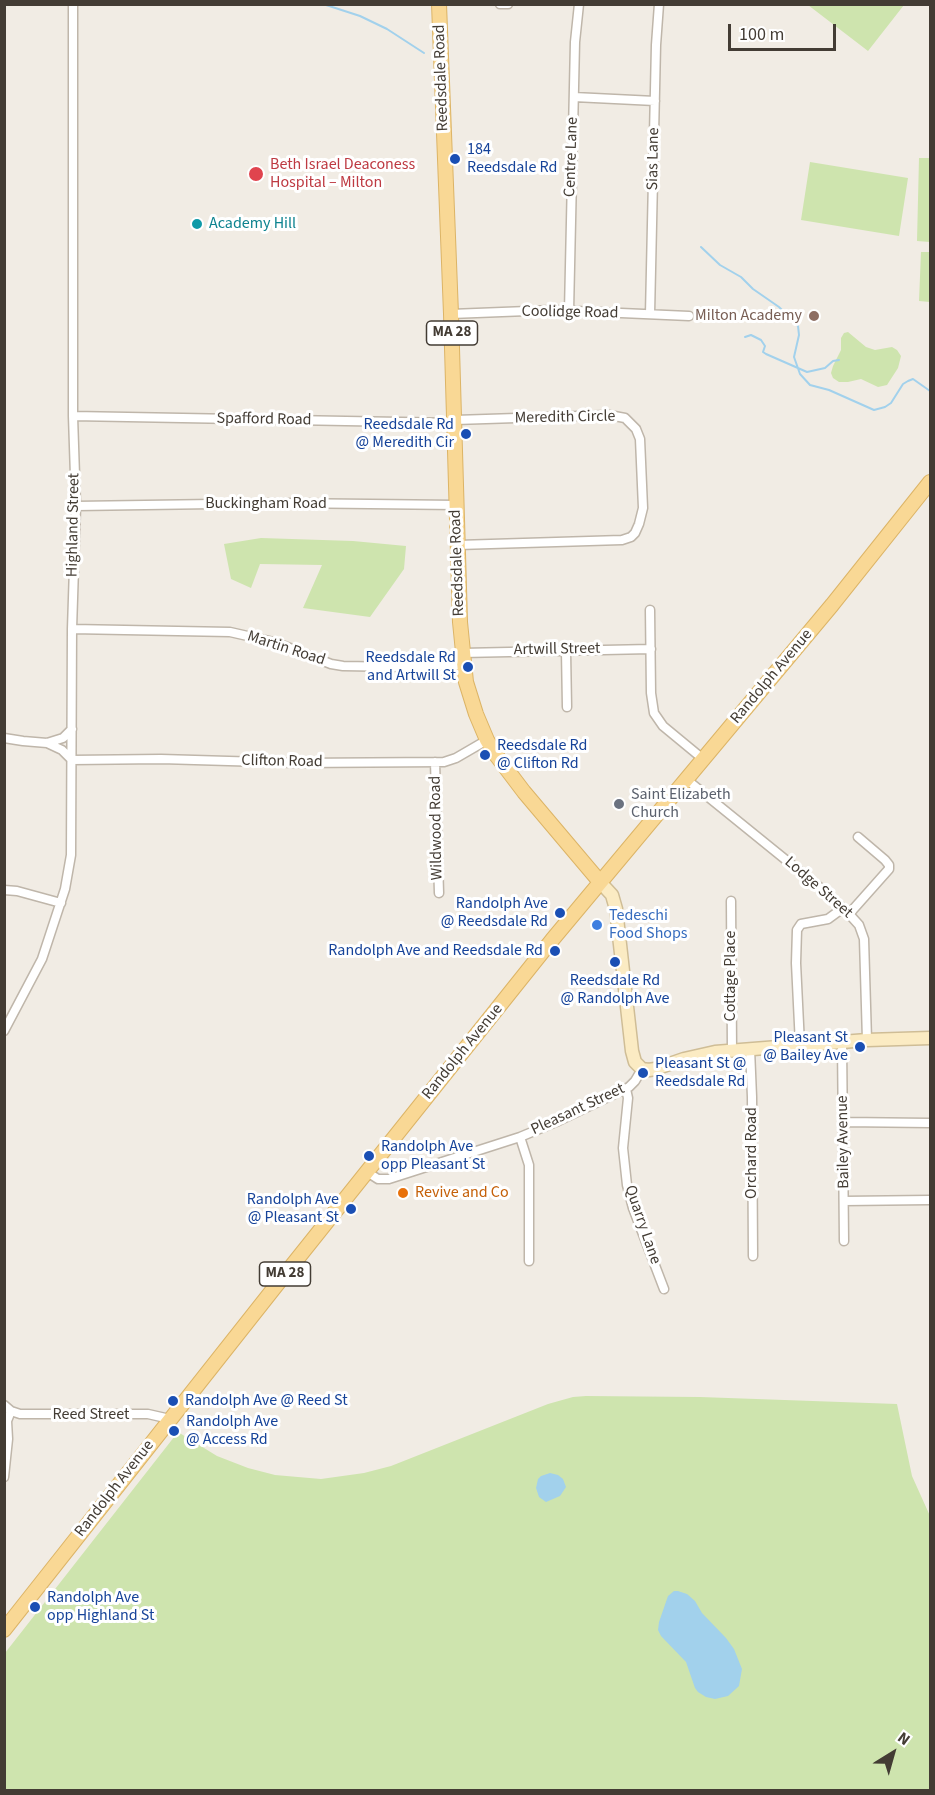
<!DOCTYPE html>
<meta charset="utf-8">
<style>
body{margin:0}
#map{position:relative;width:935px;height:1795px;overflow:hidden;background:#f1ece4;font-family:"Source Sans 3",sans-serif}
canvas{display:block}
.frame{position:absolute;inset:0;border:6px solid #433c34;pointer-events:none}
.north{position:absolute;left:863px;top:1723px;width:60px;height:60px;-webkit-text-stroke:4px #fff;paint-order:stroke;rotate:37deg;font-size:16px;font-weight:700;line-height:24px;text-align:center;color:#433c34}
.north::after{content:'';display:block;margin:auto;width:21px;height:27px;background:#433c34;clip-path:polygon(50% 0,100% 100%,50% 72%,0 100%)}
.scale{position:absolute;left:728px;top:24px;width:108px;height:27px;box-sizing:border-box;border:3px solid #433c34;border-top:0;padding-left:8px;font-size:18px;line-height:21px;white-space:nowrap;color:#433c34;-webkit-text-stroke:4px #fff;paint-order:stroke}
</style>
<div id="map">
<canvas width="935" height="1795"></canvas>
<div class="frame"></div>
<div class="north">N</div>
<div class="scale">100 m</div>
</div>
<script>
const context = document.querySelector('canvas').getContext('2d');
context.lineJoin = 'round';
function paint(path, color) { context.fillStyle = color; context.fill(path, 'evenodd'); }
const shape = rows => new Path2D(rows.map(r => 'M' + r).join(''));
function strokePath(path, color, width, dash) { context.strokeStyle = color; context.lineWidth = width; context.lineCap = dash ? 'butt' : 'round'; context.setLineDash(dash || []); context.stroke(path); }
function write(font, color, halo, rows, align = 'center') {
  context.font = font + ' "Source Sans 3",sans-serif'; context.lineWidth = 6; context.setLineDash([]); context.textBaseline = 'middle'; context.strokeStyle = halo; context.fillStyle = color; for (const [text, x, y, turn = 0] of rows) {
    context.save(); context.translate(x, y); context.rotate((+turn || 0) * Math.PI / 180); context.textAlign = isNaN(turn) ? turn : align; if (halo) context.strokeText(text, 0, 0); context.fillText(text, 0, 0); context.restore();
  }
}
paint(shape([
 [808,5,904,5,868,51],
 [919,158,930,158,930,242,917,241],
 [810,162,908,178,899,236,801,220],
 [921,252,930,252,930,302,919,301],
 [848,332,866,347,875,350,892,347,897,350,901,356,898,368,887,385,878,387,861,379,848,382,839,382,833,378,831,373,833,366,841,350,841,338,844,333],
 [261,538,353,541,406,546,404,569,370,617,303,608,322,565,260,564,251,588,231,579,224,544],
 [586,1396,700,1397,897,1404,912,1476,930,1516,930,1790,5,1790,5,1653,178,1432,217,1456,248,1468,275,1475,321,1479,364,1473,391,1466,548,1404,573,1397]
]), '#cee4ae');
paint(shape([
 [550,1473,558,1475,563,1479,566,1487,560,1496,546,1502,539,1497,536,1488,538,1479,541,1476],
 [674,1591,678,1591,687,1594,695,1601,702,1613,726,1638,734,1649,742,1669,739,1686,728,1696,715,1699,706,1697,698,1692,695,1688,686,1662,661,1636,658,1630,659,1622,668,1596]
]), '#a2d1ec');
strokePath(shape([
 [323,4,360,16,387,29,424,53],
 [701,247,720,265,741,277,753,289,779,307,798,326,799,335,794,357,800,374,810,385,829,390,874,410,885,407,891,403,903,384,908,381,913,379,930,391],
 [745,337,751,335,761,340,765,346,763,352,766,354,807,372,825,368,833,361,839,360]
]), '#a2d1ec', 2);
const street = shape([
 [500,4,508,4],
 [574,97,655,101],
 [569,311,575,42,579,4],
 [451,314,553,310,689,316],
 [650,314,656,45,659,4],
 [73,416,455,423],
 [455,420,609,415,625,418,636,429,640,439,643,508,639,524,635,533,631,537,622,540,458,545],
 [76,506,283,503,457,505],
 [650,610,651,693,654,713,663,726,703,759],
 [72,629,230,632,274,642,331,664,343,666,401,667,463,665],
 [566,651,567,707],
 [462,653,651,649],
 [4,738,23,741,47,743,63,738,72,729],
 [47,743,62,750,72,760,161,759,296,763,444,762,456,758,487,740],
 [435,762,439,893],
 [686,779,823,890,849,914,859,925,864,939,867,1040],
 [4,890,17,891,61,903],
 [731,901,732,1051],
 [849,914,889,869,889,865,885,860,858,837],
 [4,1031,42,959,65,889,71,855,72,629,76,506,73,416,73,4],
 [842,1042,844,1241],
 [800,1045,796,963,797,930,801,924,828,919,843,908],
 [750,1049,752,1097,753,1256],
 [626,1089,628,1098,623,1148,627,1185,633,1208,664,1289],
 [844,1122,930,1123],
 [520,1137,529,1165,529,1261],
 [367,1172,378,1179,389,1179,520,1137,556,1122,629,1087,635,1081,642,1069],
 [844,1201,930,1200],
 [4,1405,11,1411,20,1414,148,1414,170,1419],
 [4,1477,8,1439,7,1421,11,1411]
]);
const secondary = shape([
 [600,882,612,895,616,909,632,1051,635,1062,642,1069,649,1070,655,1069,684,1059,715,1052,867,1040,930,1038]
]);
const primary = shape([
 [439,4,451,314,460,622,466,682,476,714,487,740,496,755,524,792,600,882],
 [4,1630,290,1268,552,940,832,605,930,482]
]);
strokePath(street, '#bfb6aa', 11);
strokePath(secondary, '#cfbd96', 15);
strokePath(primary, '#dcb466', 16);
strokePath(street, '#fff', 8);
strokePath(secondary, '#fbebc3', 12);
strokePath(primary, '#f9d895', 14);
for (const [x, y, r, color] of [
 [455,159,6,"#1a4fb4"],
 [256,174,8,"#e0444e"],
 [197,224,6,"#0f9aa8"],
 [814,316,6,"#8d6e63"],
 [466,434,6,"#1a4fb4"],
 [468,667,6,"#1a4fb4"],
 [485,755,6,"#1a4fb4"],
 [619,804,6,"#6b7280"],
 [560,913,6,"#1a4fb4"],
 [597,925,6,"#3f7fe0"],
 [555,951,6,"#1a4fb4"],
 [615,962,6,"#1a4fb4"],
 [860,1047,6,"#1a4fb4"],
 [643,1073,6,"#1a4fb4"],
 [369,1156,6,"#1a4fb4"],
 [403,1193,6,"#e8710a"],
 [351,1209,6,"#1a4fb4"],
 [173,1401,6,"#1a4fb4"],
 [174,1431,6,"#1a4fb4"],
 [35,1607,6,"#1a4fb4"]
]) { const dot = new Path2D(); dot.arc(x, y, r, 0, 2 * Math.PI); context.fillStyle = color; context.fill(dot); strokePath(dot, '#fff', 2); }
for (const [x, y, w] of [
 [452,333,51],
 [285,1274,51]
]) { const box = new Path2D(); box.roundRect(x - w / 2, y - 12, w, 24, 4.5); context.fillStyle = '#fff'; context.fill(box); strokePath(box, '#433c34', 1.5); }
write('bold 15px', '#433c34', null, [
 ["MA 28",452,333],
 ["MA 28",285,1274]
]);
write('16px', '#433c34', '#fff', [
 ["Reedsdale Road",442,78,-92],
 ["Centre Lane",572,157,-88],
 ["Sias Lane",654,159,-89],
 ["Coolidge Road",570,313,1],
 ["Meredith Circle",565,418,-1],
 ["Spafford Road",264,420,1],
 ["Buckingham Road",266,504],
 ["Highland Street",74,525,-89],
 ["Reedsdale Road",458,563,-92],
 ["Martin Road",286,649,18],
 ["Artwill Street",557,650,-1],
 ["Randolph Avenue",772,677,-50],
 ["Clifton Road",282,762,1],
 ["Wildwood Road",437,828,-91],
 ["Lodge Street",818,888,41],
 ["Cottage Place",731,976,-90],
 ["Randolph Avenue",463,1052,-51],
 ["Pleasant Street",578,1110,-25],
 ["Bailey Avenue",844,1142,-91],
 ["Orchard Road",752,1153,-90],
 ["Quarry Lane",642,1225,71],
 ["Reed Street",91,1415],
 ["Randolph Avenue",115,1489,-52]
]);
write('16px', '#164399', '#fff', [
 ["184",467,150],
 ["Reedsdale Rd",467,168],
 ["Reedsdale Rd",454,425,"right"],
 ["@ Meredith Cir",454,443,"right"],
 ["Reedsdale Rd",456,658,"right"],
 ["and Artwill St",456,676,"right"],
 ["Reedsdale Rd",497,746],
 ["@ Clifton Rd",497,764],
 ["Randolph Ave",548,904,"right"],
 ["@ Reedsdale Rd",548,922,"right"],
 ["Randolph Ave and Reedsdale Rd",543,951,"right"],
 ["Reedsdale Rd",615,981,"center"],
 ["@ Randolph Ave",615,999,"center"],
 ["Pleasant St",848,1038,"right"],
 ["@ Bailey Ave",848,1056,"right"],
 ["Pleasant St @",655,1064],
 ["Reedsdale Rd",655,1082],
 ["Randolph Ave",381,1147],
 ["opp Pleasant St",381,1165],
 ["Randolph Ave",339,1200,"right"],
 ["@ Pleasant St",339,1218,"right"],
 ["Randolph Ave @ Reed St",185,1401],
 ["Randolph Ave",186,1422],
 ["@ Access Rd",186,1440],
 ["Randolph Ave",47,1598],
 ["opp Highland St",47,1616]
], 'left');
write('16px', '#be3a42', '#fff', [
 ["Beth Israel Deaconess",270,165],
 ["Hospital – Milton",270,183]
], 'left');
write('16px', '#0d838f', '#fff', [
 ["Academy Hill",209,224]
], 'left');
write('16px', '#785e54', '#fff', [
 ["Milton Academy",802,316]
], 'right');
write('16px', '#5b616d', '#fff', [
 ["Saint Elizabeth",631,795],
 ["Church",631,813]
], 'left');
write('16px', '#366cbe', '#fff', [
 ["Tedeschi",609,916],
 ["Food Shops",609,934]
], 'left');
write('16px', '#c56008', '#fff', [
 ["Revive and Co",415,1193]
], 'left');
</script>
